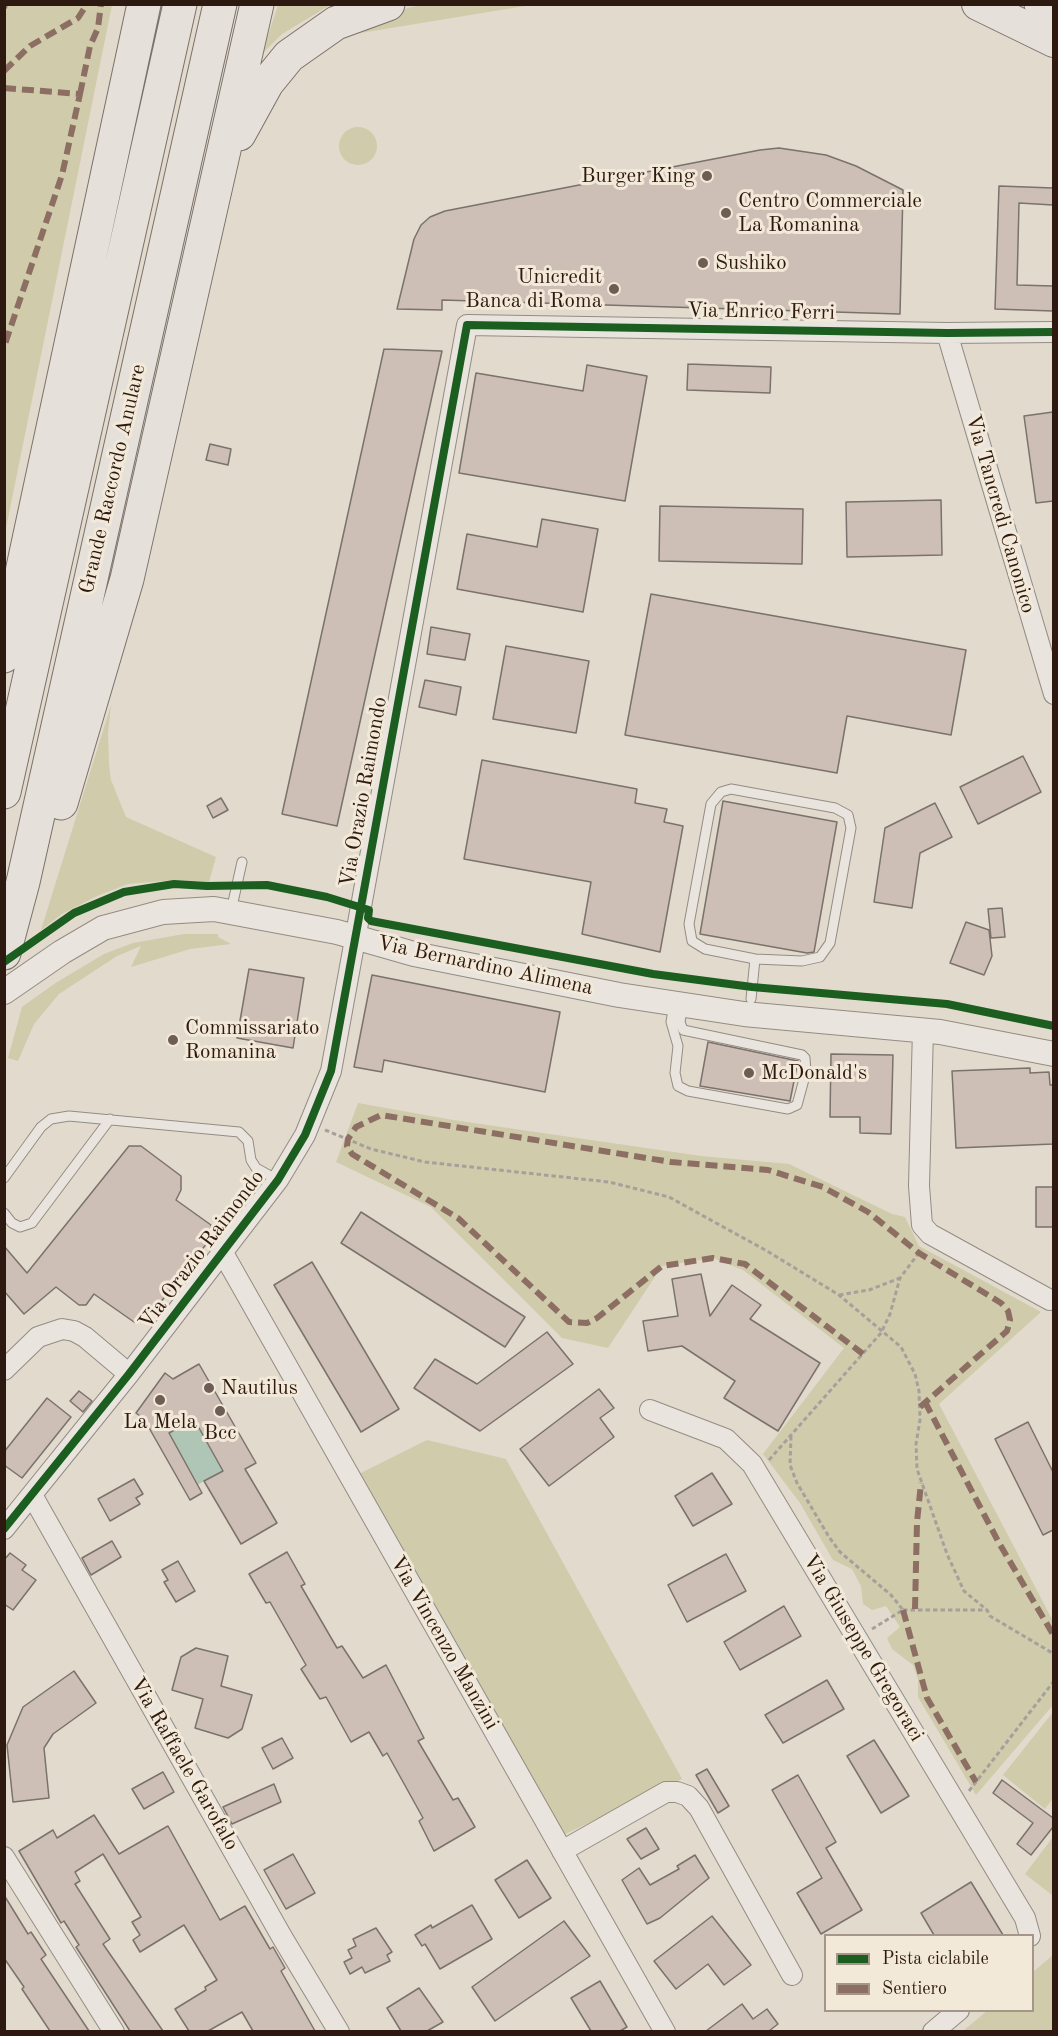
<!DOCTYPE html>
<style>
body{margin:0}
#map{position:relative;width:1058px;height:2036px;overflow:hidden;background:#e2dacd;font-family:"Old Standard TT",serif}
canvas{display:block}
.frame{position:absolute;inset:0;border:6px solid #2e1910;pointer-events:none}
.legend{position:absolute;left:824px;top:1934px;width:210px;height:78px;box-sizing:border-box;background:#f2e9d9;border:2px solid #a49689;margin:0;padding:8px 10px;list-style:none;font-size:18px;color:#2e1910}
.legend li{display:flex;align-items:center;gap:12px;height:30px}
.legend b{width:30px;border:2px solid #a49689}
</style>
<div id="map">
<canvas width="1058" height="2036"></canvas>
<div class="frame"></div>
<ul class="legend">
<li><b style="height:8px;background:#1b5e20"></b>Pista ciclabile</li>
<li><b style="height:8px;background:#8d6e63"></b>Sentiero</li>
</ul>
</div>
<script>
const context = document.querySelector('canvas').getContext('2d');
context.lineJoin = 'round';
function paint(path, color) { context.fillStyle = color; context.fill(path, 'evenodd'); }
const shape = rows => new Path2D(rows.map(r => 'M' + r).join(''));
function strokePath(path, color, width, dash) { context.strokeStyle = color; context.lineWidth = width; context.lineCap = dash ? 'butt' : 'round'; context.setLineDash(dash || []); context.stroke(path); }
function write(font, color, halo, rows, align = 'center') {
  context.font = font + ' "Old Standard TT",serif'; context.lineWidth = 6; context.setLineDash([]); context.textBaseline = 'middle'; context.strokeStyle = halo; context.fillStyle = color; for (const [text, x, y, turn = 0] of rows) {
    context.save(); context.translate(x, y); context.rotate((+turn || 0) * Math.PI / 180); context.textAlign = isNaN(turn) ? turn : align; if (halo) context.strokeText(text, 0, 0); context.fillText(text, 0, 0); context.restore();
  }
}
paint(shape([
 [5,4,112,5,5,533,4,5],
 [278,5,330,5,282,34,262,54],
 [421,5,531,5,336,37,395,11],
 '339 146a19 19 0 1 1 38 0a19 19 0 1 1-38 0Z',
 [111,705,108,733,109,765,111,780,126,817,216,857,209,882,174,880,128,884,97,896,62,914,41,930],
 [184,934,218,934,218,937,231,944,190,949,131,967,141,946,117,956,59,994,34,1024,18,1061,8,1058,22,1007,54,984,104,954,133,943],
 [358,1103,453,1120,701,1156,789,1164,892,1214,905,1217,919,1246,1041,1312,939,1404,1053,1621,1053,1705,976,1795,918,1697,918,1679,913,1665,892,1649,887,1638,900,1627,886,1606,872,1610,863,1604,861,1586,852,1569,833,1560,800,1503,763,1454,844,1348,743,1270,713,1258,662,1266,608,1348,562,1338,431,1207,336,1162],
 [427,1440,506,1459,682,1779,563,1835,357,1475],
 [1053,1712,1053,1798,1045,1809,1003,1775],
 [1053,1837,1054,1892,1052,1895,1025,1874],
 [1053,1955,1053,2031,963,2031,987,2011,1032,2010,1033,1972]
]), '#cfcbab');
paint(shape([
 [194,1419,223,1471,197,1485,169,1433]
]), '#afc6b7');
const building = shape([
 [779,148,826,155,856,166,903,190,900,314,442,300,442,310,397,309,414,239,421,225,430,217,445,211,760,150,779,148],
 [999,186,1053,188,1053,205,1019,203,1017,285,1053,286,1053,311,995,309,999,186],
 [384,349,442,351,337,826,282,814,384,349],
 [688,364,771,367,770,393,687,390,688,364],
 [587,365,647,376,625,501,459,473,476,373,583,391,587,365],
 [1053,412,1053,501,1036,503,1024,416,1053,412],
 [210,444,231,449,228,465,206,460,210,444],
 [941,500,942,555,847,557,846,502,941,500],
 [660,506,803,509,802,564,659,561,660,506],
 [542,519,598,529,583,612,457,589,467,534,537,547,542,519],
 [651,594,966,650,951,735,847,716,837,773,625,735,651,594],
 [431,627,470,634,465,660,427,654,431,627],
 [506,646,589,661,576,733,493,719,506,646],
 [425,680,461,687,456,715,419,707,425,680],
 [1023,756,1041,792,978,824,960,787,1023,756],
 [482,760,637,789,635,803,667,809,664,822,683,826,660,952,582,934,591,882,464,859,482,760],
 [221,798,228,810,213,818,207,806,221,798],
 [723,801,837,822,814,952,807,953,700,934,723,801],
 [935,803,952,837,920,853,912,908,874,902,885,828,935,803],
 [1002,908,1005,937,991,938,988,909,1002,908],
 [966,922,989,930,992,956,984,975,950,963,966,922],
 [249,969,304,978,293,1048,237,1038,249,969],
 [372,975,560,1012,545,1092,384,1060,382,1072,354,1067,372,975],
 [708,1042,798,1061,790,1101,700,1086,708,1042],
 [831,1054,893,1055,891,1134,860,1133,860,1117,830,1117,831,1054],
 [1030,1068,1030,1073,1049,1072,1050,1085,1053,1085,1053,1144,956,1148,952,1071,1030,1068],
 [129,1146,141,1146,181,1176,181,1190,176,1200,211,1225,211,1238,145,1322,134,1322,94,1294,86,1305,79,1305,56,1287,24,1314,4,1291,4,1246,27,1273,129,1146],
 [1036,1187,1053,1187,1053,1227,1036,1227,1036,1187],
 [361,1212,525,1317,505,1347,341,1243,361,1212],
 [312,1262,399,1409,361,1432,274,1285,312,1262],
 [701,1274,710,1316,732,1285,761,1305,750,1319,820,1363,778,1431,724,1398,735,1381,682,1346,648,1351,643,1321,678,1316,672,1279,701,1274],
 [547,1332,573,1364,480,1431,414,1388,435,1359,477,1384,547,1332],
 [199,1364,256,1463,245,1469,277,1523,241,1544,204,1481,223,1471,194,1419,169,1433,202,1493,190,1500,144,1419,136,1413,165,1373,173,1379,199,1364],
 [599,1389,614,1408,600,1418,614,1437,549,1486,520,1449,599,1389],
 [79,1391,92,1401,83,1412,70,1401,79,1391],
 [47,1398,71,1417,22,1478,4,1465,4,1452,47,1398],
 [1028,1422,1053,1472,1053,1530,1043,1535,995,1439,1028,1422],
 [712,1473,732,1504,693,1526,675,1496,712,1473],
 [134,1479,143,1494,136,1498,140,1504,110,1521,98,1499,134,1479],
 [112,1541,121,1557,91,1575,82,1558,112,1541],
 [287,1552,305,1584,301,1586,337,1648,342,1646,363,1678,386,1665,424,1738,418,1741,453,1800,458,1798,475,1827,434,1851,419,1821,423,1818,387,1753,383,1756,369,1732,351,1742,326,1697,320,1699,301,1669,306,1665,270,1602,266,1603,249,1574,287,1552],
 [10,1553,26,1565,22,1570,36,1580,13,1610,4,1604,4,1560,10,1553],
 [726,1554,746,1591,687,1622,668,1585,726,1554],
 [178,1561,195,1591,176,1602,164,1582,168,1580,162,1570,178,1561],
 [784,1606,801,1636,740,1670,724,1642,784,1606],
 [196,1648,228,1656,221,1686,252,1695,242,1729,228,1738,195,1728,203,1699,172,1690,181,1657,196,1648],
 [74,1671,96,1703,53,1734,44,1748,49,1798,13,1802,7,1745,23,1707,74,1671],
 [827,1680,844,1709,783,1743,765,1715,827,1680],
 [282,1738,293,1758,273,1769,262,1748,282,1738],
 [874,1740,909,1796,881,1813,847,1756,874,1740],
 [707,1769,729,1806,718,1813,696,1775,707,1769],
 [163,1772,174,1792,144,1809,132,1789,163,1772],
 [798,1775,836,1842,826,1848,862,1910,821,1934,797,1893,822,1878,772,1790,798,1775],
 [1002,1780,1053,1818,1053,1827,1031,1855,1017,1844,1033,1823,993,1793,1002,1780],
 [274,1784,281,1802,232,1824,223,1807,274,1784],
 [94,1815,119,1854,168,1826,220,1920,245,1906,270,1949,273,1947,285,1968,281,1971,315,2031,253,2031,242,2012,208,2031,189,2031,175,2009,206,1990,205,1987,217,1980,184,1925,140,1952,133,1940,140,1935,132,1922,141,1917,103,1854,75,1872,80,1881,75,1884,110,1939,103,1944,163,2031,130,2031,76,1947,79,1945,64,1921,61,1923,19,1851,53,1830,57,1838,94,1815],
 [646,1828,659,1849,641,1859,627,1839,646,1828],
 [293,1854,315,1893,286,1909,264,1870,293,1854],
 [695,1855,709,1878,660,1918,647,1924,622,1880,639,1868,650,1885,679,1869,677,1866,695,1855],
 [527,1860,551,1898,519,1918,495,1880,527,1860],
 [971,1882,1003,1935,934,1935,921,1913,971,1882],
 [4,1895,28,1934,31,1932,46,1955,41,1959,89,2031,50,2031,22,1989,24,1987,4,1958,4,1895],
 [472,1905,492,1939,440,1969,425,1944,422,1946,415,1935,431,1925,432,1928,472,1905],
 [712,1916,751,1965,724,1985,708,1964,676,1989,654,1961,712,1916],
 [564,1921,590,1956,495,2021,472,1987,564,1921],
 [376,1928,392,1952,387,1955,390,1961,365,1973,362,1967,350,1974,344,1962,352,1958,348,1950,356,1946,353,1939,376,1928],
 [600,1981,627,2027,620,2031,591,2031,571,1998,600,1981],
 [419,1988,443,2022,427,2031,401,2031,387,2008,419,1988],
 [742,2004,753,2019,767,2009,778,2024,769,2031,706,2031,742,2004]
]);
paint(building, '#cebfb6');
strokePath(building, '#7a726b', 1.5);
const service = shape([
 [731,789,835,808,848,815,851,828,830,943,820,957,802,961,755,959,705,949,692,941,689,924,711,804,721,792,731,789],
 [231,911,242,862],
 [751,999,755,959],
 [674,1004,671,1022,678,1046,675,1073,678,1086,688,1091,788,1109,797,1105,806,1072,805,1058,802,1055,683,1030,680,1022,683,1005],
 [4,1178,41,1127,51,1119,69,1116,239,1132,248,1141,251,1160,256,1168,278,1180],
 [4,1213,12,1223,20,1227,32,1223,110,1119]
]);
const minor = shape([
 [947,333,1054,694],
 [923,1029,919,1186,922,1225,930,1234,1050,1300],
 [223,1253,665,2032],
 [4,1370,38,1337,62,1329,74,1331,85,1337,129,1374],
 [650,1410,726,1439,752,1464,1025,1918,1030,1936],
 [32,1495,282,1937,339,2032],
 [4,1529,129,1374,278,1180,305,1135,331,1071,467,325,947,333,1054,332],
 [562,1851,666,1792,677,1792,688,1796,699,1808,792,1975],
 [4,1857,114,2032],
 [933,2032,959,2010]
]);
const tertiary = shape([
 [4,992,62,952,103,928,163,912,214,909,337,932,414,954,619,995,744,1014,940,1032,1054,1054]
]);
const trunk = shape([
 [978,4,1054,41]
]);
const motorway = shape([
 [1041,4,1054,10],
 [239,134,267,83,289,56,336,23,388,4],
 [4,656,144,4],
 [4,792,180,4],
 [61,803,127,579,257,4],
 [4,953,23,882,220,4]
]);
strokePath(service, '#938c83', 11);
strokePath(minor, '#938c83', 22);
strokePath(tertiary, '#938c83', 26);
strokePath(trunk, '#7a726b', 34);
strokePath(motorway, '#7a726b', 35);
strokePath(shape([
 [325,1130,371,1149,425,1162,609,1182,669,1197,767,1251,839,1295,901,1347,915,1374,919,1391,920,1420,916,1444,917,1469,947,1554,964,1591,987,1610],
 [839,1295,869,1290,900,1278],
 [791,1436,790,1465,797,1483,829,1537,840,1552,891,1595,903,1610,872,1629],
 [769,1460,881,1333,890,1314,900,1278,921,1250],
 [903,1610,987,1610,990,1616,1054,1654],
 [969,1791,1054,1681]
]), '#a6a09b', 3, [4.5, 3]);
strokePath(service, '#e9e5de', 9);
strokePath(minor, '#e9e5de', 20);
strokePath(tertiary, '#e9e5de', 24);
strokePath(trunk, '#e5e0d9', 32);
strokePath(motorway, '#e5e0d9', 33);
strokePath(shape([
 [4,8,5,4],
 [4,71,30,46,78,18,87,4],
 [4,88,80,94,62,175,4,347],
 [80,94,90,46,98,28,101,4],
 [863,1354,745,1264,713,1258,662,1266,597,1318,587,1323,569,1322,458,1218,352,1154,347,1146,348,1139,356,1127,381,1115,671,1162,768,1170,823,1187,868,1212,919,1253,1001,1303,1008,1311,1010,1320,1007,1331,920,1407],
 [925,1402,999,1543,1054,1636],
 [915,1609,917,1522,921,1483],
 [903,1610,927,1698,976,1782]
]), '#8d6e63', 6, [12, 6]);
strokePath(shape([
 [4,962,74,913,124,892,174,884,207,886,267,885,327,897,369,910,368,918,371,921,653,974,752,987,947,1004,1054,1026],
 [4,1529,129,1374,278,1180,305,1135,331,1071,467,325,947,333,1054,332]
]), '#1b5e20', 8);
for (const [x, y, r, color] of [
 [707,176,6,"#6d5d52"],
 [726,213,6,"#6d5d52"],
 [703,263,6,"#6d5d52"],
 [614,289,6,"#6d5d52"],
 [173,1040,6,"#6d5d52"],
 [749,1073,6,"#6d5d52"],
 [209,1388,6,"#6d5d52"],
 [160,1400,6,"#6d5d52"],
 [220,1411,6,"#6d5d52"]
]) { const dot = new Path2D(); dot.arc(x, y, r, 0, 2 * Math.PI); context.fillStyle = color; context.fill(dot); strokePath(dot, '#f2e9d9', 2); }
write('21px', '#2e1910', '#f2e9d9', [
 ["Burger King",695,176,"right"],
 ["Centro Commerciale",738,201],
 ["La Romanina",738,225],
 ["Sushiko",715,263],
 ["Unicredit",602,277,"right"],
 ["Banca di Roma",602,301,"right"],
 ["Commissariato",185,1028],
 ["Romanina",185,1052],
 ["McDonald's",761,1073],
 ["Nautilus",221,1388],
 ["La Mela",160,1422,"center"],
 ["Bcc",220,1433,"center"]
], 'left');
write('21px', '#2e1910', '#f2e9d9', [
 ["Via Enrico Ferri",761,312,1],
 ["Grande Raccordo Anulare",113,479,-77],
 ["Via Tancredi Canonico",1000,514,74],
 ["Via Orazio Raimondo",364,792,-80],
 ["Via Bernardino Alimena",485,966,12],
 ["Via Orazio Raimondo",202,1250,-53],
 ["Via Vincenzo Manzini",444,1643,60],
 ["Via Giuseppe Gregoraci",863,1648,59],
 ["Via Raffaele Garofalo",184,1764,60]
]);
</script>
